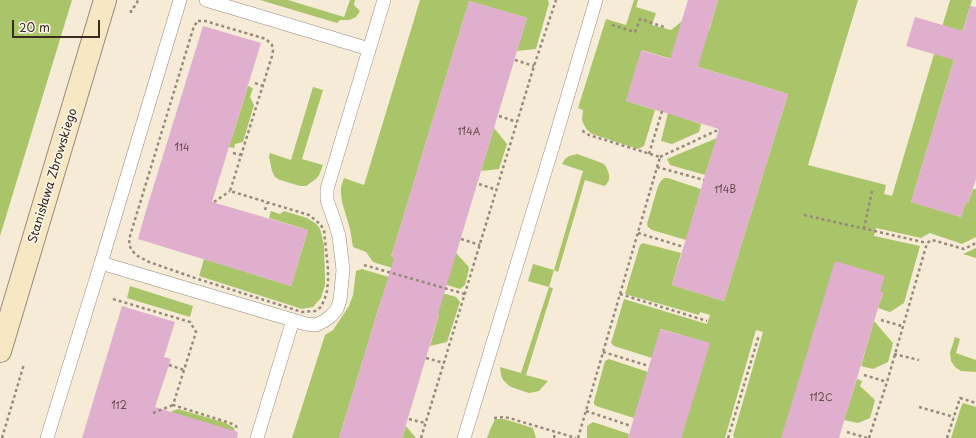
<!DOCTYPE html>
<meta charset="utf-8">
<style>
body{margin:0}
#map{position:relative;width:976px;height:438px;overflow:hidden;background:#f6ebd6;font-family:"Playpen Sans",sans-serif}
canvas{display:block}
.scale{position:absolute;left:12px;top:20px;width:88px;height:18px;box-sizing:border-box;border:2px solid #3b2a1e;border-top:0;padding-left:5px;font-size:12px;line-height:14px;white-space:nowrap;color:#3b2a1e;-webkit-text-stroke:3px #fbf7ec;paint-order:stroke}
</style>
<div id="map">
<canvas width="976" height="438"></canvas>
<div class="scale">20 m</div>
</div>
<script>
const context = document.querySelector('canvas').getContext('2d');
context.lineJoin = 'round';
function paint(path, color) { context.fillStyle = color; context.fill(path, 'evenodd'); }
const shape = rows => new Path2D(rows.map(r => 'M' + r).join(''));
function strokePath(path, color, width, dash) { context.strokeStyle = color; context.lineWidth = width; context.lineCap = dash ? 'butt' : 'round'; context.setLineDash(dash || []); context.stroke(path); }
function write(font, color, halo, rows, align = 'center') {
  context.font = font + ' "Playpen Sans",sans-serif'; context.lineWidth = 3; context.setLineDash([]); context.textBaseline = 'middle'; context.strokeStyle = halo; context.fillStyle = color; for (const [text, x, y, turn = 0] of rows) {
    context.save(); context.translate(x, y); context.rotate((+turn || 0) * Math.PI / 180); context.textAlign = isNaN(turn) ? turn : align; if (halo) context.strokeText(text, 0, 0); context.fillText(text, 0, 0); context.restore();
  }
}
paint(shape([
 [0,0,72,0,0,236],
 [260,0,288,0,344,17,350,0,355,0,354,5,360,11,356,17,349,20,340,20,337,23],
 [420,0,548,0,549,3,536,49,517,51,527,18,469,1,391,257,456,253,468,266,469,269,465,285,460,289,373,262,366,252,353,247,350,229,342,202,341,194,341,187,344,178,364,185],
 [634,0,638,0,636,7,656,13,652,25,671,30,681,22,709,31,718,0,858,0,808,165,886,185,884,194,892,196,950,0,972,0,911,202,961,217,966,202,968,203,973,189,976,189,976,237,962,244,930,233,921,238,876,228,874,236,920,246,904,303,890,312,878,308,883,293,880,292,781,438,734,438,733,436,763,332,756,330,725,438,681,438,709,343,661,329,652,358,614,346,611,343,624,299,707,324,710,315,700,312,699,315,625,294,640,245,643,243,681,253,672,285,724,301,788,94,642,50,626,101,655,110,644,146,638,149,592,134,587,130,584,125,582,120,583,110,578,108,606,19,626,25],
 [248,86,253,88,250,97,254,105,243,142,235,144,234,148,229,147],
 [313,87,323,90,302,159,323,165,319,175,316,179,306,186,300,186,280,180,275,177,272,171,269,157,270,153,291,160],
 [668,113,701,124,699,132,672,144,661,141],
 [494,128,507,144,499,169,481,171],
 [717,138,705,175,670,165,667,159],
 [577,154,602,163,605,165,608,171,609,175,609,180,606,185,604,186,585,180,558,272,554,270,549,287,553,288,526,375,548,381,539,391,529,393,511,387,507,384,503,380,501,375,500,367,521,373,549,287,528,281,533,264,554,270,583,171,562,164,565,159,569,156],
 [664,178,668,178,701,189,686,240,652,230,648,227,647,224,658,186,661,181],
 [271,211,280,214,284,211,307,218,315,223,319,227,321,232,324,246,325,277,325,285,321,298,313,307,302,309,199,276,204,259,291,286,308,230,269,218],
 [976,248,976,258,963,254],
 [362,269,456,297,460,302,447,342,430,346,439,314,382,297,339,438,292,438,325,335,333,330,349,306,353,295,356,271],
 [130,286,193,306,190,317,127,298],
 [874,321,893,343,888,362,873,369,861,366],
 [955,337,960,339,956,353,976,360,976,372,961,371,955,367,951,361,950,353],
 [609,359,648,372,634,418,596,406,594,404,594,401,605,361],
 [857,379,862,381,860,386,875,400,870,418,858,423,844,420],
 [963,403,976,407,976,438,951,438,961,407],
 [178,409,226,423,234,428,235,432,183,416,171,415,172,411],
 [495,419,504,419,533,428,536,438,487,438,490,430],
 [593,422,629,434,628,438,587,438,587,426],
 [406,426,416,438,402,438]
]), '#aac46a');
paint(shape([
 [688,0,718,0,698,67,788,94,724,301,672,285,719,129,626,101,641,50,670,59],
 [469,1,527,18,438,314,439,314,402,438,339,438,394,258,391,257],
 [970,6,976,7,976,179,968,203,966,202,961,217,911,202,954,60,906,46,915,17,963,31],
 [203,26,261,43,212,202,308,230,291,286,138,239,145,214],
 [835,261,885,276,880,292,883,292,878,308,839,438,781,438],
 [122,306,175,322,164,357,171,359,155,407,238,432,237,438,82,438],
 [660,329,710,343,699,381,681,438,628,438]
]), '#dfafcd');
const service = shape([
 [206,0,369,49],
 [101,263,180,0],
 [47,438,101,263,306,324,316,325,324,321,331,316,337,309,340,300,343,270,339,236,334,220,327,200,327,189,384,0],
 [257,438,293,320],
 [464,438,555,139,596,0]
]);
const secondary = shape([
 [0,351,105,0]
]);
strokePath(service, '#988a7a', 14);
strokePath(secondary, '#988a7a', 24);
strokePath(shape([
 [131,13,131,10,136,5,138,0],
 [198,21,205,21,266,39,272,45,273,50,272,56,230,191,309,215,320,224,324,230,328,269,328,281,327,291,325,298,321,307,315,311,302,312,198,279,149,262,136,255,131,249,129,244,130,236,194,26,198,21],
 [612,25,635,32,640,19,664,27],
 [515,60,534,66],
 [255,83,263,86],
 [499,116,517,122],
 [233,153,241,155],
 [649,154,662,111],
 [660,157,720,129],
 [657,167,704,180],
 [479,184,497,190],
 [214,202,230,191],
 [265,210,267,203],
 [804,215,927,243],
 [864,229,872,191],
 [638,233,684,247],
 [461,239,480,245],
 [364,265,465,294],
 [620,294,707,321],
 [113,299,190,322,196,332,173,405,230,423,236,426,237,428],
 [881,320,902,326],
 [603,352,649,366],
 [894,354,919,360],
 [426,358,444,363],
 [169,365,184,370],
 [864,375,887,382],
 [919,407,954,417],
 [586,411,631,426],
 [153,413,173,405],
 [494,418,504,417,509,418,576,438],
 [409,419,425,423],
 [847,432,867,438],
 [2,438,24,364],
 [421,438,534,66,556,0],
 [554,438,555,432],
 [578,438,660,157,589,135,584,132,581,129],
 [728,438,759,335],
 [869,438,887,382,927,243,932,240,964,249,976,243],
 [947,438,960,398,976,403]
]), '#988a7a', 2.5, [3, 3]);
strokePath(service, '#fff', 13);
strokePath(secondary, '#f7e8c3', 22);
write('10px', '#644b4a', null, [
 ["114A",469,132],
 ["114",182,148],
 ["114B",725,190],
 ["112C",821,398],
 ["112",119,406]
]);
write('12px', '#3b2a1e', '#fbf7ec', [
 ["Stanisława Zbrowskiego",53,176,-73]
]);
</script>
